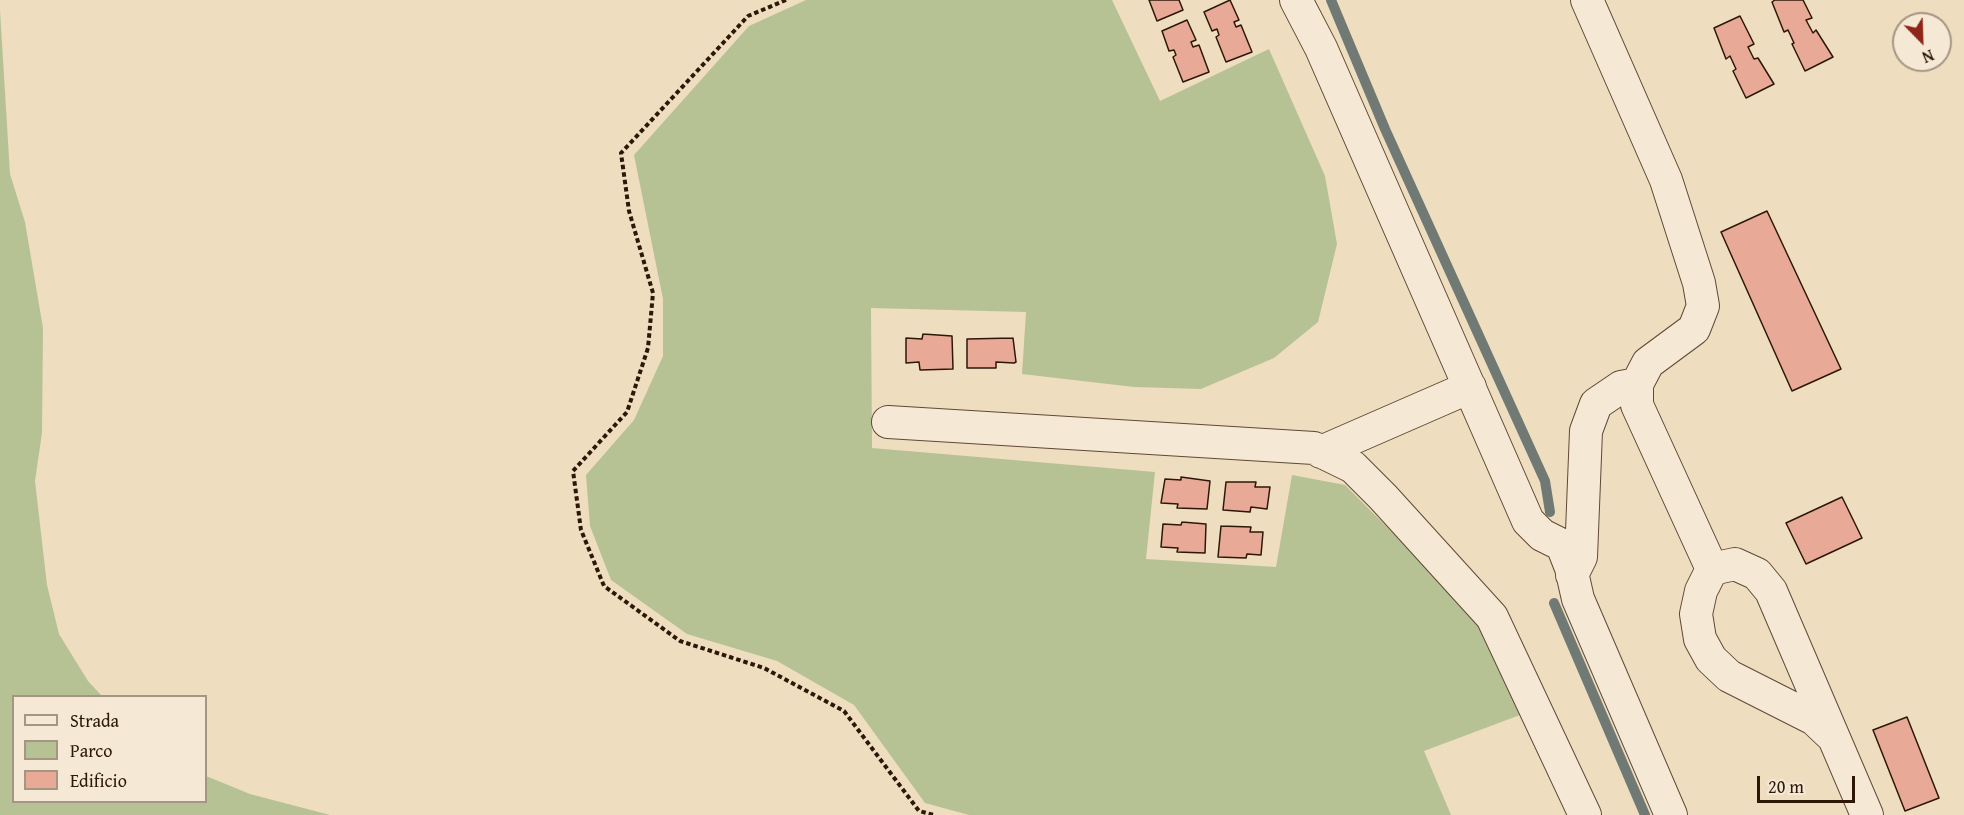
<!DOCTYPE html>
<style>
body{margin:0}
#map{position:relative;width:1964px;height:815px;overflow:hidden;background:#efddbf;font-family:"Gentium Book Plus",serif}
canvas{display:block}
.legend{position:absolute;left:12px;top:695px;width:195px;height:108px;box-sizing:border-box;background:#f5e9d5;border:2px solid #a59583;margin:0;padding:8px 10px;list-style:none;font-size:18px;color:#2d1808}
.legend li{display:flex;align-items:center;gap:12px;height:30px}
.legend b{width:30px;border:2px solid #a59583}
.north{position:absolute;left:1892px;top:12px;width:60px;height:60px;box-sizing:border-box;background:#f5e9d5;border:2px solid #a59583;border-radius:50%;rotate:157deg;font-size:16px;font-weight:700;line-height:24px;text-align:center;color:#2d1808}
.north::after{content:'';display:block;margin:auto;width:21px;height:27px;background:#8f2418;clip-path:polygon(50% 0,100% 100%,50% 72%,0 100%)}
.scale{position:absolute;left:1757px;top:776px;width:98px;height:27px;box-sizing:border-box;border:3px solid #2d1808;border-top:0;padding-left:8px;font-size:18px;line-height:21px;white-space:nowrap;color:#2d1808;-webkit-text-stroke:4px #f5e9d5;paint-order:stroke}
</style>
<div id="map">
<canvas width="1964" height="815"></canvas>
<ul class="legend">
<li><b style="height:8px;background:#f5e9d5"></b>Strada</li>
<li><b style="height:16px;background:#b7c294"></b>Parco</li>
<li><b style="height:16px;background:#e8aa97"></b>Edificio</li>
</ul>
<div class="north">N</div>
<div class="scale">20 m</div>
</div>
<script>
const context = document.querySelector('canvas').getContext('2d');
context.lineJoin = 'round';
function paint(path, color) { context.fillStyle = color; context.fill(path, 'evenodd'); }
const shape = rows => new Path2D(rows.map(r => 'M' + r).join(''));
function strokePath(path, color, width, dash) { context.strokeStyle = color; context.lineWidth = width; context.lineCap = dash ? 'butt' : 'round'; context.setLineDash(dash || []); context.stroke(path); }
paint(shape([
 [806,0,1112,0,1160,101,1269,49,1325,176,1337,244,1318,322,1274,358,1201,389,1134,387,1022,374,1026,312,871,308,872,448,1155,472,1146,559,1276,567,1292,475,1345,485,1488,628,1528,712,1424,751,1451,815,969,815,925,803,854,705,777,661,687,634,611,580,590,526,586,475,634,420,663,356,663,299,634,155,749,26],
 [0,10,10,174,25,222,43,328,42,433,35,481,47,585,59,634,88,681,102,696,14,696,14,802,206,802,206,776,250,794,330,815,0,815]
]), '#b7c294');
strokePath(shape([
 [1331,0,1385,129,1545,481,1550,512],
 [1554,603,1645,815]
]), '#707973', 10);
const building = shape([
 [1149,0,1179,0,1183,10,1157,21,1149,0],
 [1230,0,1239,20,1234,22,1236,27,1241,25,1252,52,1226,62,1216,37,1219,35,1217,29,1212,31,1204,12,1230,0],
 [1775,0,1803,0,1812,18,1806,20,1813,33,1816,30,1833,57,1805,71,1792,44,1794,43,1788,30,1784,32,1772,2,1775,0],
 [1740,16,1754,44,1748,47,1754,59,1758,58,1774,84,1746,98,1733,71,1736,69,1730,56,1726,59,1714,28,1740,16],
 [1187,20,1196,40,1191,42,1193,47,1199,45,1209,72,1183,82,1173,57,1176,55,1174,50,1169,51,1162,31,1187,20],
 [1767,211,1841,369,1792,391,1721,232,1767,211],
 [923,334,952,336,953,369,920,370,919,362,906,363,906,338,922,339,923,334],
 [1013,338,1016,362,1014,363,996,362,996,368,967,368,967,339,1013,338],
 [1181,477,1210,481,1207,509,1177,508,1178,504,1161,503,1165,479,1181,480,1181,477],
 [1226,482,1256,482,1255,487,1270,487,1267,509,1251,507,1250,512,1223,510,1226,482],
 [1842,497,1862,538,1806,564,1786,523,1842,497],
 [1182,522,1206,524,1205,553,1177,552,1178,548,1161,547,1163,524,1181,525,1182,522],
 [1221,526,1251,527,1250,532,1263,532,1261,555,1247,554,1246,558,1218,557,1221,526],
 [1907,717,1939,798,1905,811,1873,730,1907,717]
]);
paint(building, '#e8aa97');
strokePath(building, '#2d1808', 1.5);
const minor = shape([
 [1296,0,1321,48,1528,521,1542,535,1562,545,1571,568,1578,599,1671,815],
 [1587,0,1666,180,1699,283,1703,306,1694,329,1648,363,1637,384,1637,405,1712,569],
 [888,422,1314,448,1353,467,1383,497,1492,617,1585,815],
 [1321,452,1470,387],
 [1572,575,1581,557,1586,431,1596,404,1621,387,1637,384],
 [1832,736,1814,719,1729,676,1711,659,1700,639,1696,614,1701,591,1712,569,1735,564,1757,574,1771,591,1867,815]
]);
strokePath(minor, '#5e4936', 34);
strokePath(shape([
 [786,0,748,16,621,153,629,211,653,293,648,348,627,412,573,471,581,530,604,586,680,641,764,668,844,711,919,811,934,815]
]), '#2d1808', 4, [4.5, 3]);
strokePath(minor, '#f5e9d5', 32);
</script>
